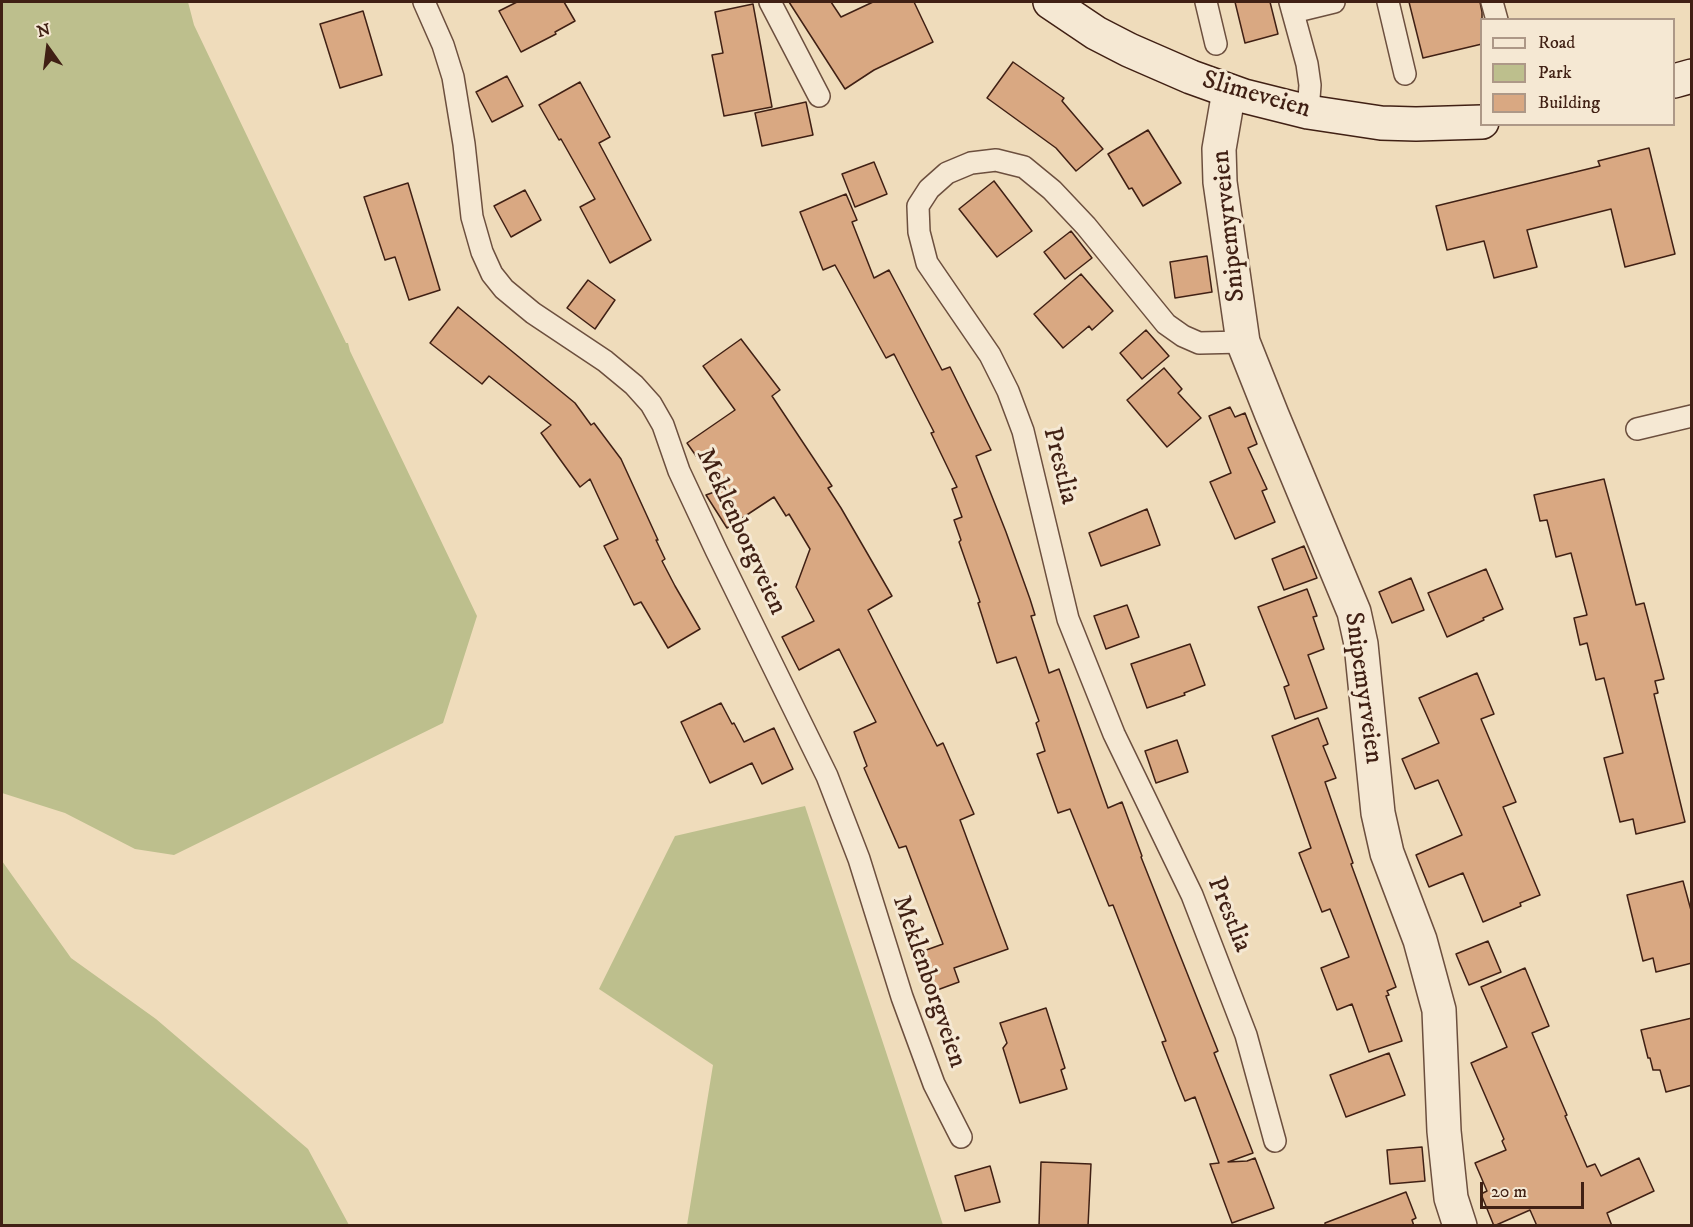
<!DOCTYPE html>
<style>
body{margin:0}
#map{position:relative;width:1693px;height:1227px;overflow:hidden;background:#efdcbb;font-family:"IM FELL DW Pica",serif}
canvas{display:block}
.frame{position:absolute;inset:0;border:3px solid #402014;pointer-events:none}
.legend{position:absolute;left:1480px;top:18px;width:195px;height:108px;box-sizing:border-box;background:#f5e8d3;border:2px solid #ad9887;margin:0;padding:8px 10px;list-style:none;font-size:18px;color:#402014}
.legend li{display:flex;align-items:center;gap:12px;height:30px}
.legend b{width:30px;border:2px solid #ad9887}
.north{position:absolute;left:18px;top:18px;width:60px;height:60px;-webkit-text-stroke:4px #f5e8d3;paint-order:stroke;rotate:346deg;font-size:16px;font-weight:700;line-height:24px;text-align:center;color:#402014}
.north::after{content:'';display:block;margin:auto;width:21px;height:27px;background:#402014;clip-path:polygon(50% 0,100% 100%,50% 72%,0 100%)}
.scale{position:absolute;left:1480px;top:1182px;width:104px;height:27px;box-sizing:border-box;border:3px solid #402014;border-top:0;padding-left:8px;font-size:18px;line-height:21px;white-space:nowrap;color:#402014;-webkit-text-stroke:4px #f5e8d3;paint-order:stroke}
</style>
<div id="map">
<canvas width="1693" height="1227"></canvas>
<div class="frame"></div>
<ul class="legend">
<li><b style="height:8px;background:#f5e8d3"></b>Road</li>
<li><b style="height:16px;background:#bdbf8d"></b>Park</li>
<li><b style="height:16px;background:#d9a882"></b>Building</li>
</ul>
<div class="north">N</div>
<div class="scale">20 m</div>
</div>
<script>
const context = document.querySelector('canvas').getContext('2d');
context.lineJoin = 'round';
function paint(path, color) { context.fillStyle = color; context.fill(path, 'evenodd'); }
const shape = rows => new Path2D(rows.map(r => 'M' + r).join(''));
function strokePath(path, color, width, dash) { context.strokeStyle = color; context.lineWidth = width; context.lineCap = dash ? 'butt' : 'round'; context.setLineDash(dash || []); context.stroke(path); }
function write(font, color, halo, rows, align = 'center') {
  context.font = font + ' "IM FELL DW Pica",serif'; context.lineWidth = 6; context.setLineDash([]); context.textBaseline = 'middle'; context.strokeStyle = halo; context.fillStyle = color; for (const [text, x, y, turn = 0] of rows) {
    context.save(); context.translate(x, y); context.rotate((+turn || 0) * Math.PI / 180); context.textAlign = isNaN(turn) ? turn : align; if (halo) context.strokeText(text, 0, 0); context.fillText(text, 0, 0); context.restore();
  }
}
paint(shape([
 [2,2,188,2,194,25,346,343,348,343,350,351,477,616,443,723,174,855,135,849,65,813,2,793],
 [805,806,943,1225,687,1225,713,1065,599,989,675,836],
 [2,861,71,958,156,1019,308,1149,349,1225,2,1225]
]), '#bdbf8d');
const building = shape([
 [517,2,564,2,575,21,555,32,556,34,521,52,499,11,517,2],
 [789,2,831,2,841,17,873,2,914,2,933,42,874,70,845,89,789,2],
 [1235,2,1270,2,1278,34,1245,43,1235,2],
 [1409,2,1480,2,1482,12,1482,44,1423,58,1409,2],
 [753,4,772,107,724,116,712,55,723,53,715,12,753,4],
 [363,11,382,75,340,88,320,24,363,11],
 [1013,62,1064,98,1062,101,1103,149,1076,171,1056,148,987,98,1013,62],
 [507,76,523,106,492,122,476,92,507,76],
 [580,82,610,137,599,143,651,240,610,263,580,207,595,199,561,139,559,140,539,105,580,82],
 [806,102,813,135,762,146,755,113,806,102],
 [1148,130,1181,183,1143,206,1132,188,1129,189,1108,154,1148,130],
 [1649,148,1675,254,1625,267,1611,209,1527,230,1537,267,1494,278,1484,241,1447,250,1436,206,1600,166,1598,161,1649,148],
 [874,162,887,194,855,207,842,174,874,162],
 [994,181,1032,231,997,257,959,209,994,181],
 [408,183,440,290,409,300,395,257,385,260,364,197,408,183],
 [525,190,541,220,511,237,494,206,525,190],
 [846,194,857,220,852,222,874,278,889,270,942,370,950,367,991,450,976,456,1006,532,1030,599,1035,615,1031,616,1049,673,1059,669,1108,808,1122,802,1142,856,1141,857,1218,1051,1214,1053,1253,1153,1228,1162,1247,1161,1255,1158,1274,1208,1232,1223,1210,1164,1219,1163,1195,1097,1185,1101,1177,1081,1162,1042,1166,1041,1113,905,1109,906,1070,809,1058,813,1037,754,1045,751,1036,723,1039,721,1016,657,997,663,978,603,980,602,959,542,961,540,954,520,962,517,952,489,957,487,931,433,934,432,894,354,886,358,835,265,823,270,800,212,846,194],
 [1071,231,1092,258,1065,279,1044,252,1071,231],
 [1207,256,1212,292,1175,298,1170,262,1207,256],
 [1081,274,1113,311,1092,330,1089,326,1063,348,1034,314,1081,274],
 [588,280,615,300,595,329,567,308,588,280],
 [458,307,575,403,591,425,594,423,621,459,658,540,656,540,665,559,662,561,675,586,700,629,668,648,641,602,634,605,604,546,618,539,590,479,580,487,541,433,551,425,489,376,482,384,430,343,458,307],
 [1146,330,1169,356,1142,379,1120,353,1146,330],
 [741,339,780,390,772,396,832,486,828,488,841,508,892,596,868,610,937,746,943,743,974,814,960,820,1008,949,954,968,959,982,929,993,915,954,943,944,906,846,899,848,864,768,867,766,854,732,876,722,839,649,799,670,782,637,814,621,796,587,810,549,789,514,786,516,774,497,727,528,706,495,720,490,687,443,735,410,703,366,741,339],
 [1164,368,1182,389,1178,393,1201,418,1167,447,1127,400,1164,368],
 [1230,407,1235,417,1245,413,1257,444,1248,448,1267,489,1262,491,1275,522,1235,539,1210,482,1231,473,1209,416,1230,407],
 [1604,479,1636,605,1644,603,1664,679,1655,681,1658,693,1654,694,1685,822,1636,834,1633,819,1620,822,1604,758,1623,753,1604,678,1596,680,1587,643,1580,645,1574,618,1587,615,1571,553,1556,557,1547,520,1540,521,1534,495,1604,479],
 [1147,509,1160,545,1101,566,1089,533,1147,509],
 [1304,546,1317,578,1284,590,1272,559,1304,546],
 [1486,569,1503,609,1483,618,1484,620,1447,637,1428,593,1486,569],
 [1411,578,1424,610,1392,623,1379,592,1411,578],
 [1307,589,1317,616,1313,617,1324,649,1308,655,1327,708,1295,719,1284,687,1289,685,1258,607,1307,589],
 [1127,605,1139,637,1106,649,1094,616,1127,605],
 [1190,644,1205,685,1184,693,1185,695,1147,708,1131,664,1190,644],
 [1477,673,1494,714,1481,719,1516,802,1503,807,1540,895,1520,903,1521,906,1483,922,1463,873,1429,887,1416,855,1462,835,1438,780,1415,789,1402,759,1439,743,1419,698,1477,673],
 [721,703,732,724,734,723,744,742,774,728,793,769,762,784,752,763,710,783,681,722,721,703],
 [1318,718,1328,744,1323,746,1336,778,1325,782,1353,863,1351,864,1396,987,1387,991,1389,995,1386,996,1402,1041,1369,1052,1352,1004,1337,1010,1321,968,1349,957,1330,909,1322,912,1299,853,1311,848,1272,736,1318,718],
 [1177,740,1188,772,1156,783,1145,751,1177,740],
 [1683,881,1692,914,1692,963,1656,972,1653,958,1643,961,1627,895,1683,881],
 [1488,941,1501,972,1469,985,1456,954,1488,941],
 [1525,968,1549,1026,1532,1033,1567,1115,1565,1116,1587,1167,1595,1164,1601,1176,1639,1158,1654,1191,1607,1213,1612,1226,1537,1226,1530,1210,1494,1226,1481,1194,1487,1191,1475,1163,1506,1150,1502,1141,1504,1139,1471,1063,1507,1047,1481,987,1525,968],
 [1046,1008,1065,1068,1061,1070,1067,1089,1020,1103,1003,1048,1007,1043,1000,1023,1046,1008],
 [1692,1018,1692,1085,1666,1092,1660,1070,1653,1070,1650,1058,1648,1058,1641,1030,1692,1018],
 [1389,1053,1405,1095,1346,1117,1330,1075,1389,1053],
 [1422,1147,1425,1181,1390,1184,1387,1150,1422,1147],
 [1041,1162,1091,1164,1088,1226,1039,1226,1041,1162],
 [990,1166,1000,1202,965,1211,955,1176,990,1166],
 [1406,1192,1416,1218,1412,1220,1414,1226,1325,1226,1325,1223,1406,1192]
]);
paint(building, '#d9a882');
strokePath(building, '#402014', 1.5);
const lane = shape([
 [424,2,443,45,453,77,464,144,472,217,482,252,492,274,504,289,533,313,605,361,634,385,651,404,663,425,679,471,716,550,827,776,859,859,902,997,934,1084,961,1137],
 [770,2,819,96],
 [1206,2,1216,44],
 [1290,2,1307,64,1310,85,1308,112],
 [1388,2,1405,74],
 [1492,2,1497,20],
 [1293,12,1334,2],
 [1243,342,1199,343,1183,336,1166,324,1086,226,1052,190,1024,167,996,160,971,163,947,173,929,189,918,206,919,232,927,263,990,355,1008,391,1023,431,1068,619,1114,734,1192,895,1246,1035,1275,1141],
 [1637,429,1692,416]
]);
const street = shape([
 [1229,91,1219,149,1220,182,1243,342,1272,415,1354,612,1361,644,1378,813,1387,853,1420,940,1439,1010,1444,1131,1451,1198,1460,1226]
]);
const secondary = shape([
 [1050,2,1096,33,1129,50,1191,77,1244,96,1308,112,1381,123,1416,124,1482,122],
 [1674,81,1692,76]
]);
strokePath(lane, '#6c4f3e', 24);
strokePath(street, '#6c4f3e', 36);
strokePath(secondary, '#402014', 36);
strokePath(lane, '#f5e8d3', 21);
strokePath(street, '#f5e8d3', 33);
strokePath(secondary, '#f5e8d3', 33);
write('26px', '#402014', '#f5e8d3', [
 ["Slimeveien",1256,96,16],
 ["Snipemyrveien",1230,226,-96],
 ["Prestlia",1059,466,76],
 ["Meklenborgveien",740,532,65],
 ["Snipemyrveien",1362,688,82],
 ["Prestlia",1228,915,68],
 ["Meklenborgveien",928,982,71]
]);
</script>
